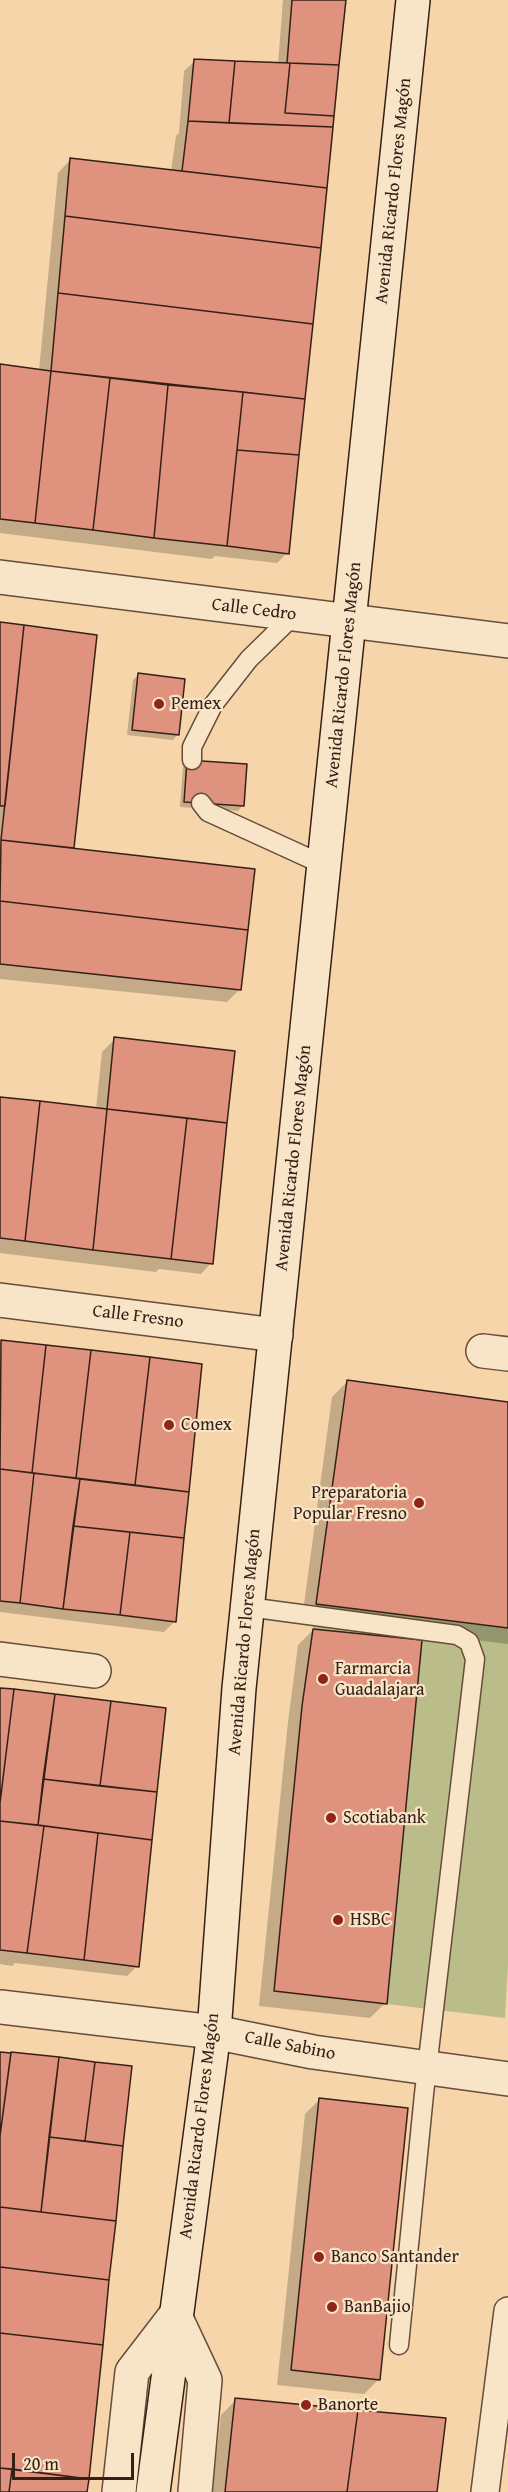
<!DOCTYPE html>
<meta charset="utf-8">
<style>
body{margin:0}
#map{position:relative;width:508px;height:2492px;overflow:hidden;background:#f5d5a9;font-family:"Gentium Book Plus",serif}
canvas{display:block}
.scale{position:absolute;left:12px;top:2453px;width:122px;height:27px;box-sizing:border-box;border:3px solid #362016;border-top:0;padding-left:8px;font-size:18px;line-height:21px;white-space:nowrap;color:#362016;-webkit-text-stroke:4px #f8e4c7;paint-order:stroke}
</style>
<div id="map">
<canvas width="508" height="2492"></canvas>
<div class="scale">20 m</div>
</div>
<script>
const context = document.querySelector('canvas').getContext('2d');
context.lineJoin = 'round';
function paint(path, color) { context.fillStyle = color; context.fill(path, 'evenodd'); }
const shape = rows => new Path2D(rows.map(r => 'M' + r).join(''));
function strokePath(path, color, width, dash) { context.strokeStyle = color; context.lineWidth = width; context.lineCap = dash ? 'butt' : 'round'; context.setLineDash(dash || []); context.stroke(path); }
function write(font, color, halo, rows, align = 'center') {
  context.font = font + ' "Gentium Book Plus",serif'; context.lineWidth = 4.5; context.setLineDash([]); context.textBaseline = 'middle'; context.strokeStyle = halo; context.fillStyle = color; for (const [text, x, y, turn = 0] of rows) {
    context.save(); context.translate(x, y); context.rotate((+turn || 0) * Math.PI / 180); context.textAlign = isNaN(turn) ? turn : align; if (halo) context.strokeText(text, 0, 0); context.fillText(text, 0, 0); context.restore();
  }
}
paint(shape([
 [316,1604,508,1628,508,1964,505,2018,387,2004,422,1640,313,1629]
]), '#babd89');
paint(shape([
 [283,0,344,0,287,553,277,563,215,556,212,559,0,533,0,365,39,371,58,173,71,159,171,171,176,136,179,133,184,71,195,61,278,64],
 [0,624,96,636,73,849,240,989,227,1002,0,979],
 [138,675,178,734,173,740,127,735,133,680],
 [188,761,243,805,238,811,180,807,183,767],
 [115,1039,233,1052,211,1263,201,1274,159,1269,156,1272,0,1253,0,1098,96,1109,102,1052],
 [0,1341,201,1365,175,1621,164,1632,0,1612],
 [347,1382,508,1404,508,1644,302,1619,332,1397],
 [313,1630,385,2003,370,2018,259,2006,288,1722,298,1645],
 [0,1689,165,1709,137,1966,127,1976,15,1963,12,1966,0,1964],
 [320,2099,379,2379,364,2394,277,2385,305,2114],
 [236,2400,435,2492,212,2492,221,2415]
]), '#0003');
const building = shape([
 [292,0,346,0,339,65,287,63,292,0],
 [194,59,235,61,229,123,188,121,194,59],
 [235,61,290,63,285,113,334,116,333,127,229,123,235,61],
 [290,63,339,65,334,116,285,113,290,63],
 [188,121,333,127,327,188,182,171,188,121],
 [70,158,327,188,321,248,65,216,70,158],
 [65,216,321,248,313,324,58,293,65,216],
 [58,293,313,324,305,399,51,371,58,293],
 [0,364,51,371,35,523,0,519,0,364],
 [51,371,110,378,93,530,35,523,51,371],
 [110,378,168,385,154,538,93,530,110,378],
 [168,385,243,392,227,546,154,538,168,385],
 [243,392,305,399,299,455,237,450,243,392],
 [237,450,299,455,289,554,227,546,237,450],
 [0,622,24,625,5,806,0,806,0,622],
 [24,625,97,635,74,848,1,840,24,625],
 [138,673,185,679,179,735,132,730,138,673],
 [187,760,247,764,244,806,184,802,187,760],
 [1,840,255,869,248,930,0,901,1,840],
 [0,901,248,930,241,990,0,964,0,901],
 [114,1037,235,1051,227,1123,107,1109,114,1037],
 [0,1097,40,1101,25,1241,0,1238,0,1097],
 [40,1101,107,1109,93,1250,25,1241,40,1101],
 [107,1109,187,1118,171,1259,93,1250,107,1109],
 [187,1118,227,1123,213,1264,171,1259,187,1118],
 [1,1340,46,1345,32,1473,0,1469,1,1340],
 [46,1345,91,1350,76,1478,32,1473,46,1345],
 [91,1350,150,1357,135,1485,76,1478,91,1350],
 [150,1357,202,1364,189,1492,135,1485,150,1357],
 [347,1380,508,1402,508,1628,316,1604,347,1380],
 [0,1469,34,1473,20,1603,0,1601,0,1469],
 [34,1473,80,1479,63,1609,20,1603,34,1473],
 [80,1479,189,1492,184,1538,73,1526,80,1479],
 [73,1526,130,1532,120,1615,63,1609,73,1526],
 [130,1532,184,1538,176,1622,120,1615,130,1532],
 [313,1629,422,1640,387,2004,274,1991,302,1706,313,1629],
 [0,1688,14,1689,0,1803,0,1688],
 [14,1689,55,1694,38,1825,0,1821,0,1803,14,1689],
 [55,1694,111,1701,100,1786,43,1779,55,1694],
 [111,1701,166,1708,157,1792,100,1786,111,1701],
 [43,1779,157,1792,152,1840,38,1825,43,1779],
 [0,1821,44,1826,27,1953,0,1950,0,1821],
 [44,1826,98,1833,84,1960,27,1953,44,1826],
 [98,1833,152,1840,139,1967,84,1960,98,1833],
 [0,2052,11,2053,0,2136,0,2052],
 [11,2052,59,2057,41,2212,0,2207,0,2136,11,2052],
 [59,2057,95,2062,85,2141,49,2137,59,2057],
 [95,2062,132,2066,123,2146,85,2141,95,2062],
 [319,2098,408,2108,380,2380,291,2370,319,2098],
 [49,2137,123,2146,116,2221,41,2212,49,2137],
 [0,2207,116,2221,109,2280,0,2267,0,2207],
 [0,2267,109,2280,103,2345,0,2333,0,2267],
 [0,2333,103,2345,89,2479,0,2468,0,2333],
 [235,2398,358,2410,347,2492,225,2492,235,2398],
 [358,2410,446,2418,437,2492,347,2492,358,2410],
 [0,2468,12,2469,9,2492,0,2492,0,2468],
 [12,2469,89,2479,87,2492,9,2492,12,2469]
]);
paint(building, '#df927d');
strokePath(building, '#362016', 1.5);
const service = shape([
 [192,760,192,747,213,705,249,659,294,615],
 [201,803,208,812,324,865],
 [248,1607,457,1635,469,1642,475,1659,424,2094,399,2345]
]);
const pedestrian = shape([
 [485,2492,508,2311]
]);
const minor = shape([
 [0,577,508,641],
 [0,1300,276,1335],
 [483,1351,508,1354],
 [0,1659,94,1671],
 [0,2007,214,2032,313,2052,508,2079],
 [119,2492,132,2372,175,2316,205,2380,195,2492]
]);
const secondary = shape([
 [153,2492,214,2032,239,1688,413,0]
]);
strokePath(service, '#664d3b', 21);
strokePath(pedestrian, '#664d3b', 30);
strokePath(minor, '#664d3b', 36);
strokePath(secondary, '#362016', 36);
strokePath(service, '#f8e4c7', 18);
strokePath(pedestrian, '#f8e4c7', 27);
strokePath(minor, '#f8e4c7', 33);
strokePath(secondary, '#f8e4c7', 33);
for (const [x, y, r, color] of [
 [159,704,6,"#8f2418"],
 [169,1425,6,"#8f2418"],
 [419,1503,6,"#8f2418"],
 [323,1679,6,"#8f2418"],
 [331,1818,6,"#8f2418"],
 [338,1920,6,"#8f2418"],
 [319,2257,6,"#8f2418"],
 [332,2307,6,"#8f2418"],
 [306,2405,6,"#8f2418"]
]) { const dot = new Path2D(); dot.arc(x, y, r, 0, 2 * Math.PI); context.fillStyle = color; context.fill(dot); strokePath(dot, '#f8e4c7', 2); }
write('18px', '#362016', '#f8e4c7', [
 ["Avenida Ricardo Flores Magón",394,191,-84],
 ["Calle Cedro",254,610,7],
 ["Avenida Ricardo Flores Magón",344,675,-84],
 ["Avenida Ricardo Flores Magón",294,1158,-84],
 ["Calle Fresno",138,1317,7],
 ["Avenida Ricardo Flores Magón",245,1642,-85],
 ["Calle Sabino",290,2046,11],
 ["Avenida Ricardo Flores Magón",200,2126,-83]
]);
write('18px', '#362016', '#f8e4c7', [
 ["Pemex",171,704],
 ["Comex",181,1425],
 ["Preparatoria",407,1493,"right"],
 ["Popular Fresno",407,1514,"right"],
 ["Farmarcia",335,1669],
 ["Guadalajara",335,1690],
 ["Scotiabank",343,1818],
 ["HSBC",350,1920],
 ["Banco Santander",331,2257],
 ["BanBajio",344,2307],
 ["Banorte",318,2405]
], 'left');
</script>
